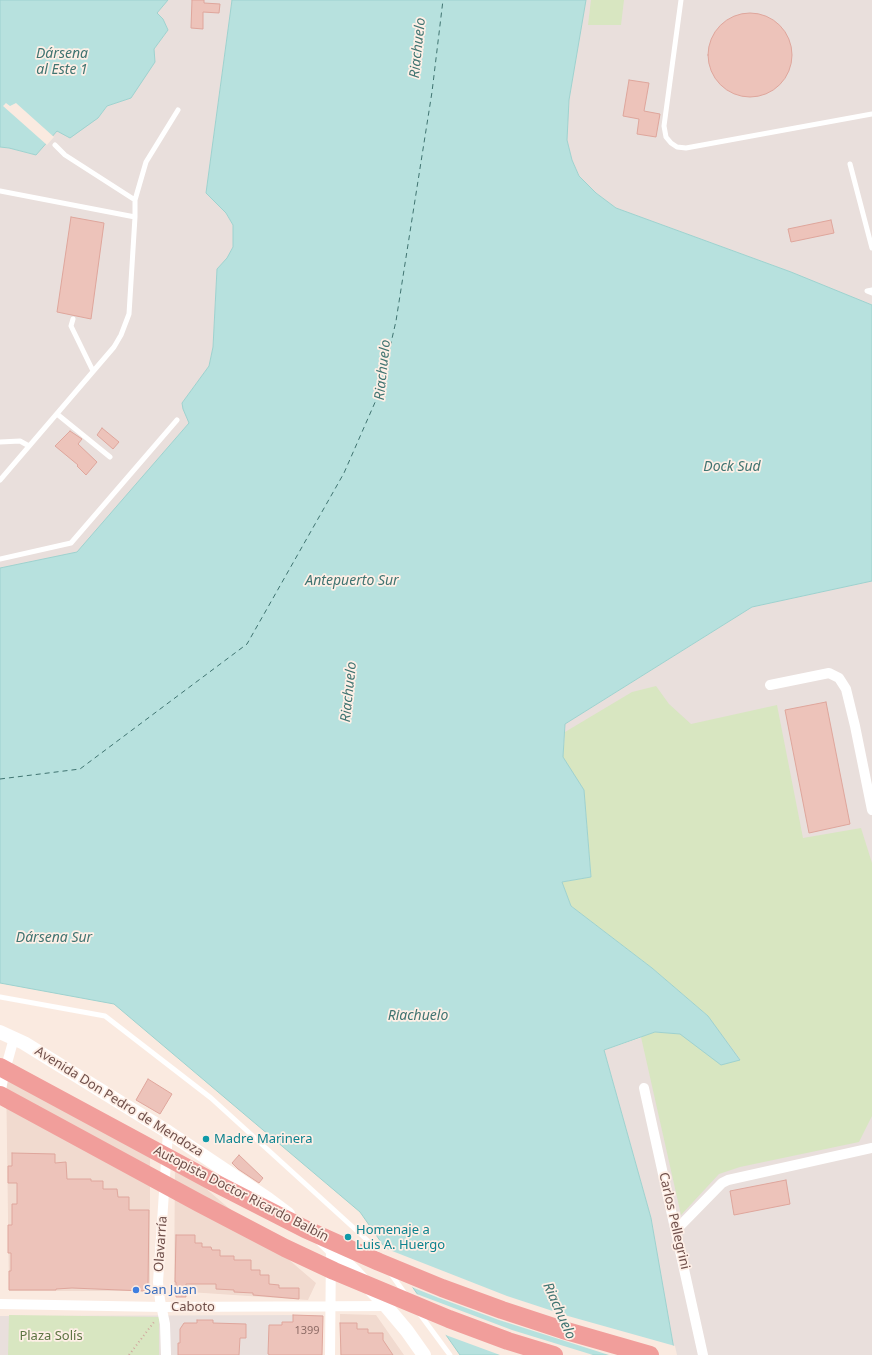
<!DOCTYPE html>
<meta charset="utf-8">
<style>
body{margin:0}
canvas{display:block;background:#faeae0}
</style>
<canvas width="872" height="1355"></canvas>
<script>
const context = document.querySelector('canvas').getContext('2d');
context.lineJoin = 'round';
function paint(path, color) { context.fillStyle = color; context.fill(path, 'evenodd'); }
const shape = rows => new Path2D(rows.map(r => 'M' + r).join(''));
function strokePath(path, color, width, dash) { context.strokeStyle = color; context.lineWidth = width; context.lineCap = dash ? 'butt' : 'round'; context.setLineDash(dash || []); context.stroke(path); }
function write(font, color, halo, rows, align = 'center') {
  context.font = font + ' "Noto Sans",sans-serif'; context.lineWidth = 3.5; context.setLineDash([]); context.textBaseline = 'middle'; context.strokeStyle = halo; context.fillStyle = color; for (const [text, x, y, turn = 0] of rows) {
    context.save(); context.translate(x, y); context.rotate((+turn || 0) * Math.PI / 180); context.textAlign = isNaN(turn) ? turn : align; if (halo) context.strokeText(text, 0, 0); context.fillText(text, 0, 0); context.restore();
  }
}
paint(shape([
 [6,1071,150,1149,150,1291,9,1291],
 [175,1162,316,1283,308,1300,174,1291],
 [340,1314,376,1315,404,1355,340,1355]
]), '#f1dacf');
paint(shape([
 [168,0,232,0,206,192,226,213,233,225,233,247,227,258,217,269,213,347,209,366,182,403,189,423,77,553,0,568,0,147,9,148,36,155,57,131,98,118,107,106,131,98,154,49,168,30,163,19,157,13],
 [586,0,872,0,872,305,791,272,616,208,596,193,579,176,572,160,567,140,569,100],
 [872,581,872,1355,675,1355,651,1218,604,1050,708,1016,652,968,563,757,565,724,752,607],
 [323,1315,322,1355,0,1355,0,1316]
]), '#e9dfdc');
paint(shape([
 [591,0,624,0,621,25,588,25],
 [656,686,669,704,691,724,777,705,803,838,861,828,872,863,872,1116,859,1142,740,1167,719,1174,681,1215,641,1037,655,1032,680,1034,721,1065,740,1059,708,1016,652,968,571,906,562,882,591,877,584,790,563,757,565,732,632,692],
 [9,1315,159,1317,159,1355,8,1355]
]), '#d8e6c1');
const water = shape([
 [0,0,168,0,157,13,163,19,168,30,154,49,155,62,131,98,107,106,98,118,70,138,57,131,36,155,9,148,0,147,0,0],
 [232,0,586,0,569,100,567,140,572,160,579,176,596,193,616,208,791,272,872,305,872,581,752,607,565,724,563,757,584,790,591,877,562,882,571,906,652,968,708,1016,740,1060,721,1065,680,1034,655,1032,604,1050,651,1218,675,1355,460,1355,360,1212,114,1004,0,983,0,568,77,552,189,423,183,409,182,403,209,366,213,347,217,269,227,258,233,247,233,225,226,213,206,193,232,0]
]);
paint(water, '#b7e1de');
strokePath(water, '#9ed2cf', 1);
paint(shape([
 [6,103,10,106,16,103,54,137,47,145,3,106],
 [382,1247,507,1296,568,1316,675,1346,677,1355,609,1355,499,1320,439,1298,409,1286],
 [414,1293,512,1330,593,1355,500,1355,443,1334]
]), '#faeae0');
strokePath(shape([
 [0,779,80,769,247,644,344,473,380,391,396,321,432,92,443,0]
]), '#407471', 1, [5, 4]);
const building = shape([
 [192,0,204,0,204,3,220,4,219,13,203,12,203,29,191,28,192,0],
 '708 55a42 42 0 1 1 84 0a42 42 0 1 1-84 0Z',
 [629,80,649,83,644,111,660,114,656,137,637,134,639,119,623,116,629,80],
 [71,217,104,223,91,319,57,312,71,217],
 [831,220,834,233,791,242,788,229,831,220],
 [102,428,119,442,113,449,97,435,102,428],
 [70,431,82,439,78,444,97,462,86,475,77,466,78,465,55,446,70,431],
 [826,702,850,824,809,833,785,710,826,702],
 [148,1079,172,1094,160,1114,136,1100,148,1079],
 [12,1153,55,1154,55,1163,66,1162,67,1179,91,1179,91,1181,103,1181,103,1189,117,1189,118,1197,129,1197,129,1210,149,1210,148,1286,144,1291,72,1288,56,1289,56,1290,9,1290,9,1271,11,1271,11,1253,8,1253,8,1225,12,1225,12,1204,17,1204,17,1183,8,1183,8,1166,12,1166,12,1153],
 [239,1155,263,1178,259,1183,238,1169,232,1163,239,1155],
 [786,1180,790,1204,734,1215,730,1191,786,1180],
 [176,1235,195,1235,195,1243,202,1243,202,1247,211,1247,212,1250,220,1250,220,1256,234,1256,234,1260,251,1260,251,1270,260,1270,260,1275,269,1275,269,1284,279,1285,279,1288,299,1288,299,1299,253,1295,253,1293,234,1292,234,1290,216,1289,216,1284,186,1284,186,1297,176,1297,176,1282,175,1282,176,1235],
 [293,1315,323,1316,322,1355,270,1355,268,1354,269,1325,282,1325,282,1322,293,1322,293,1315],
 [197,1320,213,1320,213,1323,246,1324,246,1338,240,1338,239,1355,178,1355,178,1343,180,1343,180,1329,184,1323,197,1323,197,1320],
 [340,1323,357,1323,357,1329,368,1329,368,1333,383,1333,383,1340,393,1355,341,1355,340,1323]
]);
paint(building, '#edc3ba');
strokePath(building, '#dfa69c', 1);
strokePath(shape([
 [129,1355,154,1322]
]), '#d1a69e', 2, [1, 3]);
strokePath(shape([
 [681,0,664,126,666,137,671,143,677,147,686,148,872,114],
 [55,145,65,155,135,200],
 [850,164,872,248],
 [0,191,135,217,129,314,121,335,114,347,0,480],
 [135,217,135,200,146,162,178,110],
 [872,290,867,291,872,293],
 [73,319,71,326,93,371],
 [57,414,110,457],
 [0,442,20,441,29,446],
 [0,559,71,543,177,420],
 [0,997,105,1016,211,1098,367,1240,377,1254],
 [391,1274,406,1295],
 [419,1313,450,1355]
]), '#fff', 5);
strokePath(shape([
 [770,685,829,673,839,678,846,689,855,726,872,810],
 [644,1088,703,1355],
 [0,1095,4,1074,14,1038],
 [676,1230,722,1183,728,1180,872,1148],
 [0,1304,162,1307,386,1306],
 [166,1355,165,1324,160,1300,158,1282,168,1132],
 [330,1355,331,1249]
]), '#fff', 10);
strokePath(shape([
 [0,1032,24,1043,168,1132,268,1199,288,1214],
 [322,1240,355,1272,386,1306,407,1331,424,1355]
]), '#fff', 14);
strokePath(shape([
 [0,1067,215,1183,305,1229,379,1262,442,1288,502,1310,563,1330,650,1355],
 [0,1095,199,1203,285,1248,334,1271,449,1319,508,1341,554,1355]
]), '#f19e9b', 18);
for (const [x, y, r, color] of [
 [206,1139,4,"#0f9aa8"],
 [348,1237,4,"#0f9aa8"],
 [136,1290,4,"#3f7fe0"]
]) { const dot = new Path2D(); dot.arc(x, y, r, 0, 2 * Math.PI); context.fillStyle = color; context.fill(dot); strokePath(dot, '#feefe6', 1.5); }
write('11px', '#8e6c66', null, [
 ["1399",307,1331]
]);
write('13px', '#6f4f4a', '#feefe6', [
 ["Avenida Don Pedro de Mendoza",119,1102,32],
 ["Autopista Doctor Ricardo Balbín",241,1194,27],
 ["Carlos Pellegrini",674,1221,77],
 ["Olavarría",161,1244,-86],
 ["Caboto",193,1307]
]);
write('13px', '#0d838f', '#feefe6', [
 ["Madre Marinera",214,1139],
 ["Homenaje a",356,1230],
 ["Luis A. Huergo",356,1245]
], 'left');
write('13px', '#366cbe', '#feefe6', [
 ["San Juan",144,1290]
], 'left');
write('13px', '#5d7442', '#feefe6', [
 ["Plaza Solís",51,1336]
]);
write('italic 14px', '#407471', '#feefe6', [
 ["Riachuelo",418,48,-84],
 ["Dársena",62,54],
 ["al Este 1",62,70],
 ["Riachuelo",383,370,-84],
 ["Dock Sud",732,467],
 ["Antepuerto Sur",352,581],
 ["Riachuelo",349,692,-84],
 ["Dársena Sur",54,938],
 ["Riachuelo",418,1016],
 ["Riachuelo",559,1311,66]
]);
</script>
